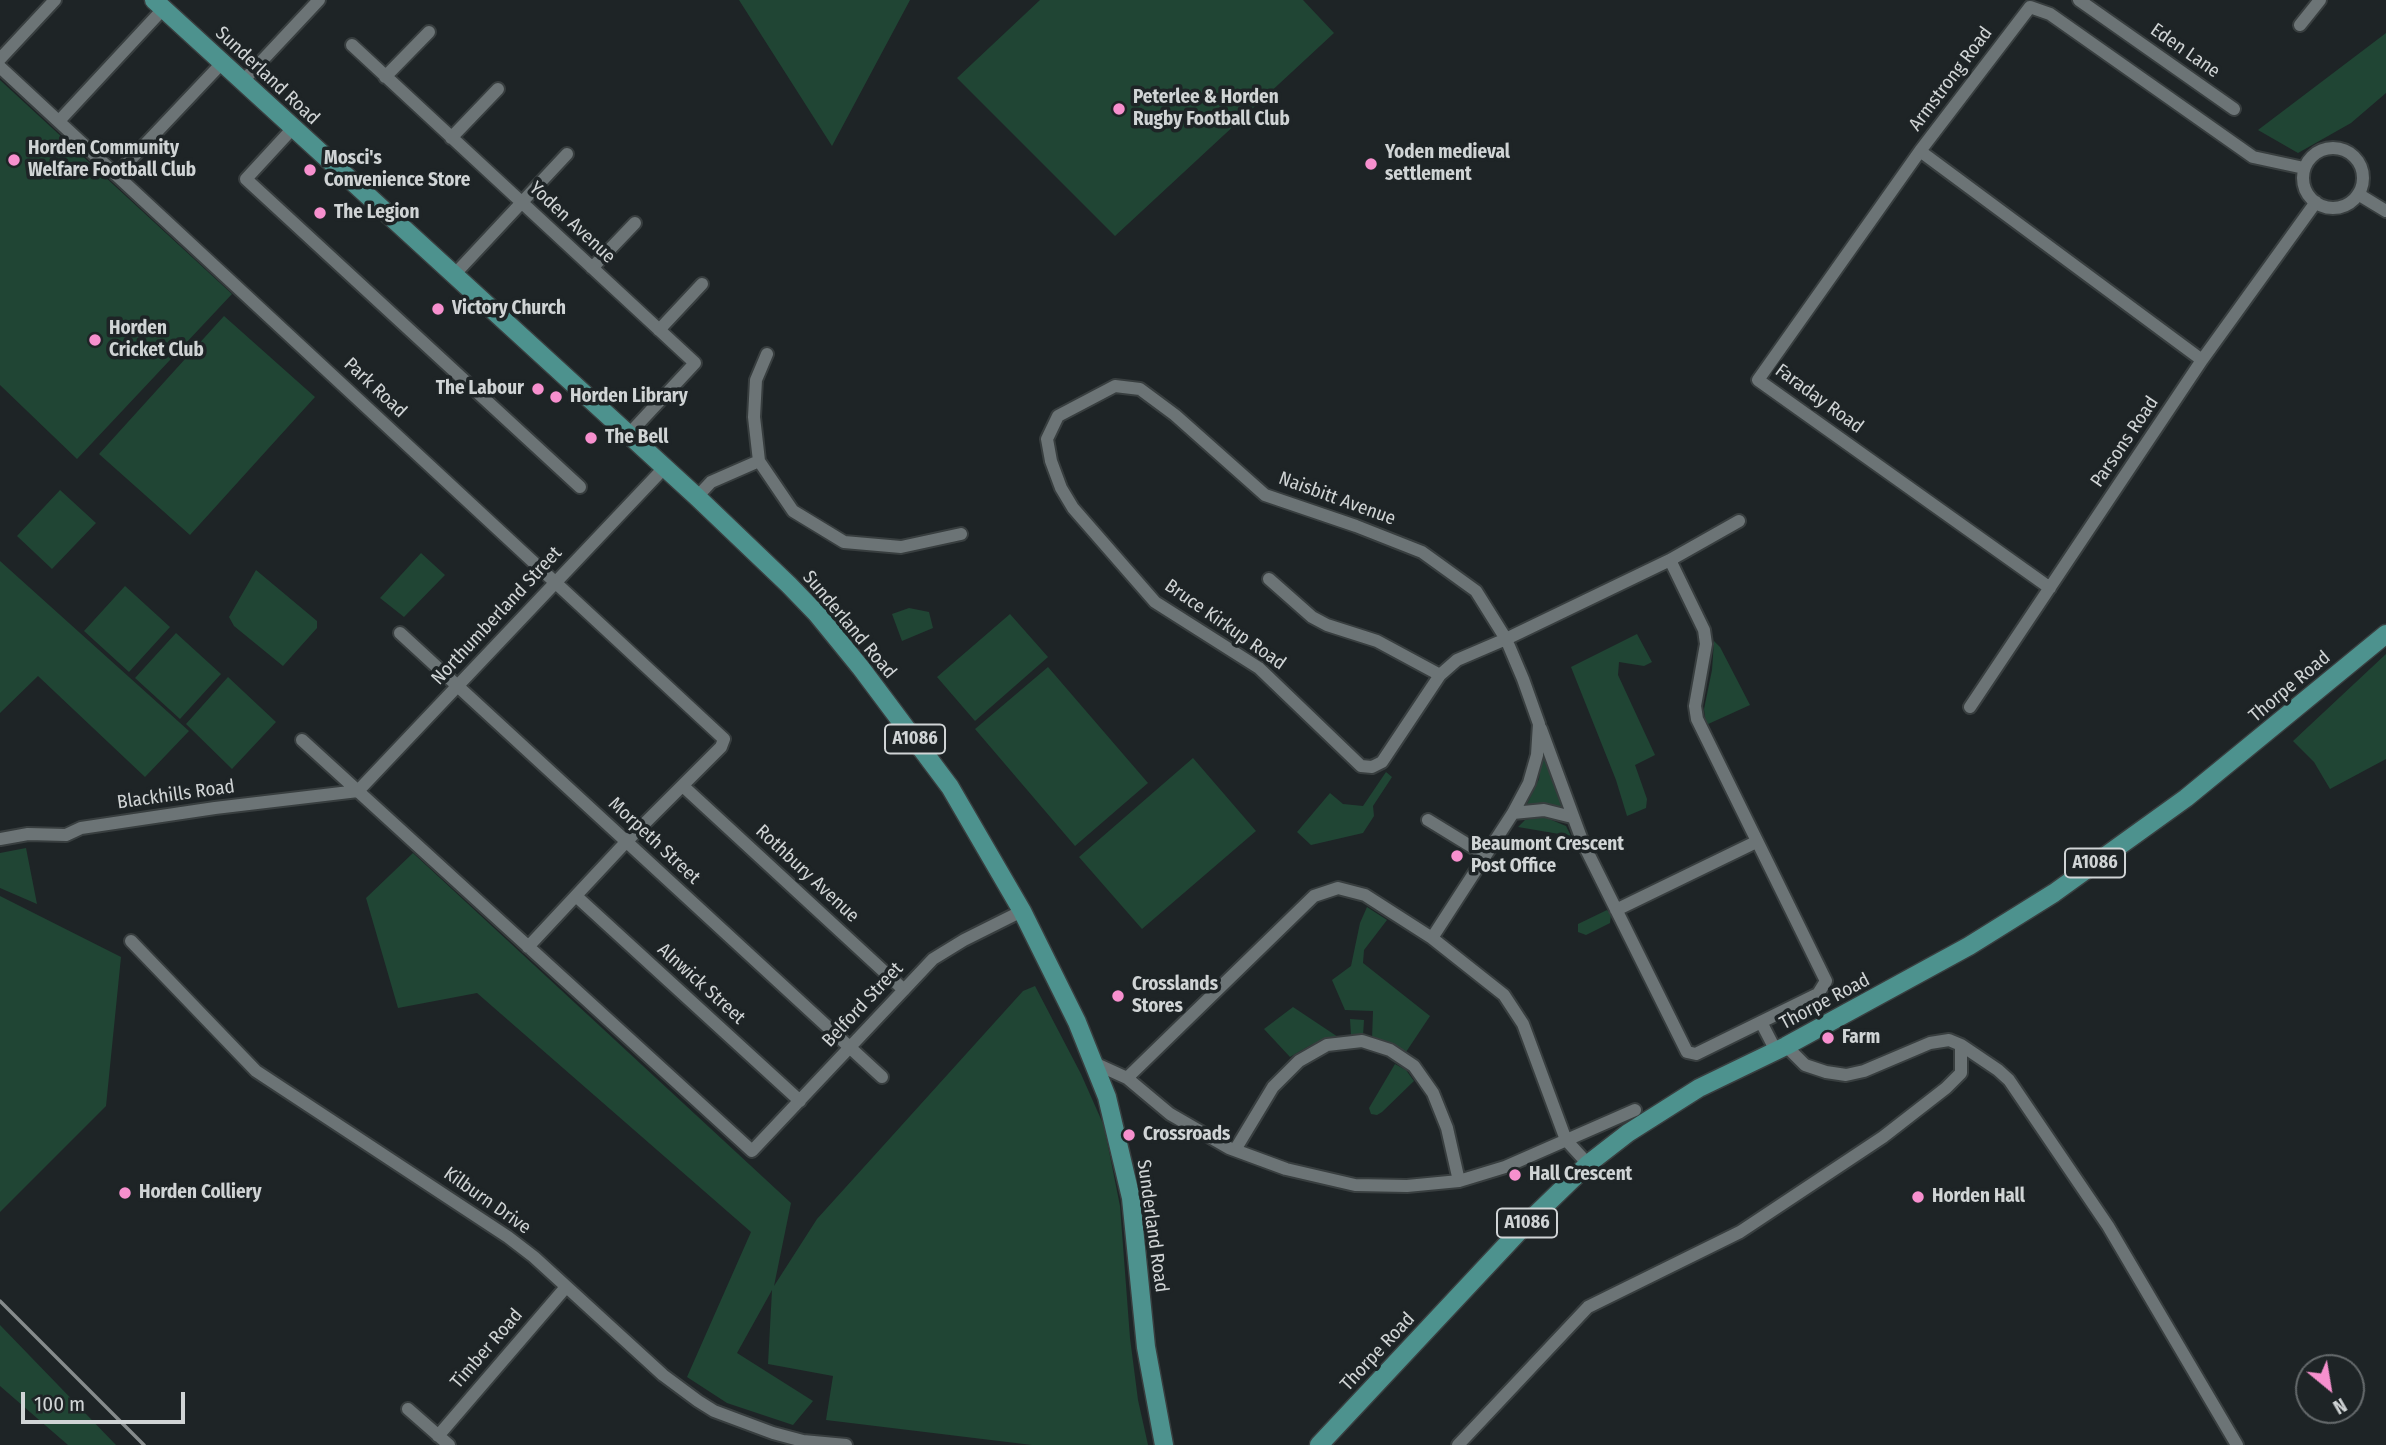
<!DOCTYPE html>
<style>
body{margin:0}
#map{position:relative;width:2386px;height:1445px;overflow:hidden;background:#1e2426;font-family:"Fira Sans Condensed",sans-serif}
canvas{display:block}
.north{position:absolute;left:2295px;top:1354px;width:70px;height:70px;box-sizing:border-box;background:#1e2426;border:2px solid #656a6c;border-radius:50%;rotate:150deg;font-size:19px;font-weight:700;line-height:28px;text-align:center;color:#d0d4d5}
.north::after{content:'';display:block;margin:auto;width:24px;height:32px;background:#f790ce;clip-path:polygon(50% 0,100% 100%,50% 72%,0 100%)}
.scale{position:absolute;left:21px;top:1392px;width:164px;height:32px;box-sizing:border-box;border:4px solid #d0d4d5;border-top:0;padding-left:9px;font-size:21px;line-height:24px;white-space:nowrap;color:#d0d4d5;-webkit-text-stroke:5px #1e2426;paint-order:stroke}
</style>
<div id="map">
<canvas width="2386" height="1445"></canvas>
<div class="north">N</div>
<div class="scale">100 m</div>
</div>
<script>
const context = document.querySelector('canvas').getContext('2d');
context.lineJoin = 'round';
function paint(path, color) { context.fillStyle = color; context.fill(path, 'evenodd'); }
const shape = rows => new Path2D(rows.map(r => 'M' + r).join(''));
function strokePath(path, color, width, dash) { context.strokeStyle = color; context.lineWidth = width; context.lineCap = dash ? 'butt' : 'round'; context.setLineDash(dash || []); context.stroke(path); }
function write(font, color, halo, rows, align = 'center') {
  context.font = font + ' "Fira Sans Condensed",sans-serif'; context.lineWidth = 7; context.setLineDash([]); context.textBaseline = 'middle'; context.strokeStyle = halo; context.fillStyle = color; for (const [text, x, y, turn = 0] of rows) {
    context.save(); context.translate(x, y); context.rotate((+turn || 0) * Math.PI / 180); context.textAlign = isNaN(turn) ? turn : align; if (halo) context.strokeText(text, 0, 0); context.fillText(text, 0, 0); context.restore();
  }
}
paint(shape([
 [739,0,910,0,832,146],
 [1040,0,1303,0,1334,33,1115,236,957,78],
 [2386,33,2386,93,2351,123,2298,153,2258,130],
 [0,80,232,294,77,459,0,385],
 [224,316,315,397,190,535,99,454],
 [60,490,96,523,52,569,17,536],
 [421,553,445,575,404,617,380,598],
 [0,561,189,731,145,777,38,676,0,713],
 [256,570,317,621,317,628,283,666,234,626,229,617],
 [125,586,170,627,129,672,84,631],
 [909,608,929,612,933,628,902,641,892,614],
 [1010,614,1048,657,975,721,937,677],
 [176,633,221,674,180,719,135,678],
 [1637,634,1652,662,1644,666,1619,662,1618,675,1655,755,1635,765,1647,799,1646,808,1627,816,1616,780,1571,667],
 [1714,641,1720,647,1750,705,1706,725,1704,709,1712,670],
 [2386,654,2386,759,2330,789,2314,762,2293,741],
 [1048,667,1148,783,1075,846,975,729],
 [228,677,276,722,232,769,186,724],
 [1542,751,1563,807,1543,805,1526,806,1539,779],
 [1193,758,1256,831,1142,929,1079,857],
 [1386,772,1392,777,1373,806,1374,816,1363,833,1311,845,1297,832,1330,793,1343,804,1363,806],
 [1542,816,1566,826,1571,836,1518,827,1525,820],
 [26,848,37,904,0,888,0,853],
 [413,853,791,1203,774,1286,817,1219,1023,991,1035,986,1081,1074,1104,1126,1120,1206,1130,1338,1138,1400,1148,1445,1032,1445,826,1420,833,1376,768,1364,772,1290,737,1353,813,1401,793,1425,727,1403,687,1377,751,1232,477,993,398,1008,366,898],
 [0,896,121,957,106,1106,0,1212],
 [1367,907,1387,920,1364,950,1363,963,1430,1016,1406,1052,1372,1039,1373,1011,1345,1010,1332,980,1351,966,1360,923],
 [1607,910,1611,914,1610,923,1586,935,1578,932,1578,924],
 [1293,1007,1338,1037,1311,1045,1290,1057,1264,1029],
 [1350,1019,1364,1020,1363,1036,1351,1035],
 [1395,1064,1406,1070,1414,1081,1382,1112,1377,1115,1371,1114,1369,1108],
 [0,1325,116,1445,68,1445,0,1386]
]), '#204534');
const street = shape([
 [2079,0,2234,109],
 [2300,25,2320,0],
 [352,45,695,363,628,435],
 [0,59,55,0],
 [0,67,724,739,721,747,626,842,528,947],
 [385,77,429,32],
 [243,81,319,0],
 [59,121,164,8],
 [293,128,246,179,580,487],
 [451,138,498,89],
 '2303 178a30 30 0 1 1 60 0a30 30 0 1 1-60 0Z',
 [1920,151,1758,380,2050,588],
 [116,175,222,63],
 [2358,194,2386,211],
 [592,268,635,223],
 [454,275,567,154],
 [659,330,702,284],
 [767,354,756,380,754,417,759,461,793,511,844,542,901,547,961,534],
 [2202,360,1920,151,2030,7,2050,14,2253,157,2304,168],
 [697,497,711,482,759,461],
 [1670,560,1704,630,1706,644,1695,706,1697,719,1826,981,1818,994,1761,1022,1776,1051],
 [1269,579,1312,617,1327,625,1377,641,1440,675],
 [400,633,882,1077],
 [1970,707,2202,360,2316,202],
 [1541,729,1583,843,1687,1052,1696,1054,1761,1022],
 [302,740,752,1151,933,959,964,940,1022,911],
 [684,787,904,990],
 [1513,813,1544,810,1572,817],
 [1428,820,1485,855],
 [0,839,28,834,66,835,81,828,215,808,358,791,664,468],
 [576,896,800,1101],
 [1616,910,1756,842],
 [1432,938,1513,813,1529,783,1537,755,1539,724,1523,679,1506,639,1476,591,1422,552,1356,526,1265,495,1175,415,1140,389,1115,386,1058,416,1047,439,1051,461,1061,488,1073,508,1155,602,1259,668,1361,766,1372,767,1382,762,1440,675,1457,660,1506,639,1670,560,1739,521],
 [131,941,256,1071,508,1237,534,1257,663,1375,698,1401,714,1411,773,1433,803,1441,846,1445],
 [1786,1046,1805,1065,1826,1072,1846,1075,1864,1071,1930,1043,1949,1040,1961,1045,1998,1070,2009,1080,2108,1226,2237,1445],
 [1094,1063,1127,1078,1170,1114,1229,1148,1286,1169,1355,1185,1407,1186,1459,1181,1505,1167,1635,1110],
 [1127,1078,1314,896,1338,888,1365,895,1432,938,1504,995,1523,1024,1566,1140,1588,1164],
 [1235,1150,1273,1087,1299,1061,1327,1045,1362,1041,1390,1050,1414,1066,1433,1093,1447,1128,1459,1181],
 [408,1409,449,1445],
 [438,1436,566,1287],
 [1458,1445,1588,1307,1740,1232,1883,1137,1946,1088,1961,1073,1961,1045]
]);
const primary = shape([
 [154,0,697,497,789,585,817,614,861,668,950,787,1022,911,1077,1022,1107,1097,1131,1198,1146,1347,1164,1445],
 [1319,1445,1525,1225,1588,1164,1628,1133,1699,1088,1786,1046,1969,946,2054,893,2186,798,2386,634]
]);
strokePath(street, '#383e3f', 16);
strokePath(primary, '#383e3f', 21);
strokePath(street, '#6c7476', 12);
strokePath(primary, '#4d928e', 18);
strokePath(shape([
 [0,1301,144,1445]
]), '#868b8c', 3.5);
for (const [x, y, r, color] of [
 [1119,109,7,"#f790ce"],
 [14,160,7,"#f790ce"],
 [1371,164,7,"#f790ce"],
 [310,170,7,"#f790ce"],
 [320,213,7,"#f790ce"],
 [438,309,7,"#f790ce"],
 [95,340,7,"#f790ce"],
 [538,389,7,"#f790ce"],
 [556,397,7,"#f790ce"],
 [591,438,7,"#f790ce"],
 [1457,856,7,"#f790ce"],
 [1118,996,7,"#f790ce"],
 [1828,1038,7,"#f790ce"],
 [1129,1135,7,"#f790ce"],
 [1515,1175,7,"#f790ce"],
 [125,1193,7,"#f790ce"],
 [1918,1197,7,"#f790ce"]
]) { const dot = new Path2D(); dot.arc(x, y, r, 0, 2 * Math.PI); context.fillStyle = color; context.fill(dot); strokePath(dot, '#1e2426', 2.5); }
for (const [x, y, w] of [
 [915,739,60],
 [2095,863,60],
 [1527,1223,60]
]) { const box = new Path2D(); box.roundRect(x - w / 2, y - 14.5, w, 29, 5); context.fillStyle = '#1e2426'; context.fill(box); strokePath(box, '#d0d4d5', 2); }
write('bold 18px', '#d0d4d5', null, [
 ["A1086",915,739],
 ["A1086",2095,863],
 ["A1086",1527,1223]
]);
write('19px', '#d0d4d5', '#1e2426', [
 ["Eden Lane",2185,51,35],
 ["Sunderland Road",267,76,43],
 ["Armstrong Road",1951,79,-53],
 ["Yoden Avenue",572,223,43],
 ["Park Road",375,388,43],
 ["Faraday Road",1819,399,36],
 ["Parsons Road",2125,442,-56],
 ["Naisbitt Avenue",1337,499,20],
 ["Northumberland Street",497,616,-47],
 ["Sunderland Road",849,625,50],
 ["Bruce Kirkup Road",1225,625,35],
 ["Thorpe Road",2290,687,-40],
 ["Blackhills Road",176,795,-8],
 ["Morpeth Street",654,841,43],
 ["Rothbury Avenue",807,874,43],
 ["Alnwick Street",701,984,42],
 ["Thorpe Road",1825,1002,-28],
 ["Belford Street",863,1005,-47],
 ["Kilburn Drive",487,1201,35],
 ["Sunderland Road",1152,1226,82],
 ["Timber Road",487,1349,-49],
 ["Thorpe Road",1378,1352,-47]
]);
write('bold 19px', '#d0d4d5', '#1e2426', [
 ["Peterlee & Horden",1133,98],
 ["Rugby Football Club",1133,120],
 ["Horden Community",28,149],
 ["Welfare Football Club",28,171],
 ["Yoden medieval",1385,153],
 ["settlement",1385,175],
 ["Mosci's",324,159],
 ["Convenience Store",324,181],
 ["The Legion",334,213],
 ["Victory Church",452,309],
 ["Horden",109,329],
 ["Cricket Club",109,351],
 ["The Labour",524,389,"right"],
 ["Horden Library",570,397],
 ["The Bell",605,438],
 ["Beaumont Crescent",1471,845],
 ["Post Office",1471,867],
 ["Crosslands",1132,985],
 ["Stores",1132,1007],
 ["Farm",1842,1038],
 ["Crossroads",1143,1135],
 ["Hall Crescent",1529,1175],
 ["Horden Colliery",139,1193],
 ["Horden Hall",1932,1197]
], 'left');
</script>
